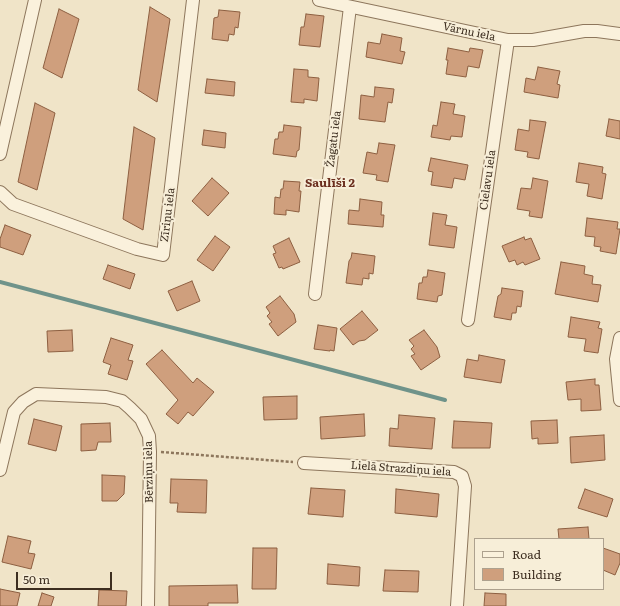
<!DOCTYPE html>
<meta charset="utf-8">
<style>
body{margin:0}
#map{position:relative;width:620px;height:606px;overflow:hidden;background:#f0e4c8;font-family:Literata,serif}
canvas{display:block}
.legend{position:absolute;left:474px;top:538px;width:130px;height:52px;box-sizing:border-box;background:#f7eed8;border:1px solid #ada18e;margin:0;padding:5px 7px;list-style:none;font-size:12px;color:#3d2e20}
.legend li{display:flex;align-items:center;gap:8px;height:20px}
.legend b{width:20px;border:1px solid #ada18e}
.scale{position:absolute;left:16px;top:572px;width:96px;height:18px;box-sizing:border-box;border:2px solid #3d2e20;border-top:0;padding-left:5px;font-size:12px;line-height:14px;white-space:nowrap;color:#3d2e20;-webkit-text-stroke:3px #f7eed8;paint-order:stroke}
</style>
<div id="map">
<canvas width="620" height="606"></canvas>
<ul class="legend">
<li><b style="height:5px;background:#faf1dc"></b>Road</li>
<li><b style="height:11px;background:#cf9f7d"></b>Building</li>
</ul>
<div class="scale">50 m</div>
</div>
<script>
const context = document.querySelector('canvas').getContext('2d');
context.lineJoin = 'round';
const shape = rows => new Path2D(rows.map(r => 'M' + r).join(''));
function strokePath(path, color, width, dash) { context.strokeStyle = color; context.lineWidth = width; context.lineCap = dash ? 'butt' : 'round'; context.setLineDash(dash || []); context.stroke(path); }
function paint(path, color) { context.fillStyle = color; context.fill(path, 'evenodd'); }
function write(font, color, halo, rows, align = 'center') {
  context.font = font + ' Literata,serif'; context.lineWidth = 4; context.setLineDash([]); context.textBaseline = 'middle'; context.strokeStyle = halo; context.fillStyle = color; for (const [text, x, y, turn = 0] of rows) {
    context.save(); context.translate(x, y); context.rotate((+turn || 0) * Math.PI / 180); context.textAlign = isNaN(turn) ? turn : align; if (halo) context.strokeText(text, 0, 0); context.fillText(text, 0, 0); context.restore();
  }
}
strokePath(shape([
 [0,282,445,400]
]), '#6f938a', 4);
const building = shape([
 [150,7,170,19,157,102,138,90,150,7],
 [59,9,79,19,62,78,43,68,59,9],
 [219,10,240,12,238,28,235,27,234,35,229,34,228,41,212,39,214,18,218,17,219,10],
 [306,14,324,16,320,47,299,45,301,27,304,27,306,14],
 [382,34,402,38,400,51,405,52,402,64,366,57,368,42,380,44,382,34],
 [448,48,469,52,470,48,483,50,479,68,468,66,466,77,446,74,448,60,446,60,448,48],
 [538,67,560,71,557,84,560,85,558,98,524,92,526,78,535,80,538,67],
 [294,69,308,70,308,77,319,78,317,101,304,99,304,103,291,102,294,69],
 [207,79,235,82,234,96,205,93,207,79],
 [375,87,394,89,392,103,388,102,385,122,359,119,361,95,374,97,375,87],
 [441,102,455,104,453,114,465,116,462,137,451,136,450,140,431,137,433,125,437,126,441,102],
 [35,103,55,113,37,190,18,182,35,103],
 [609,119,620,121,620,139,606,136,609,119],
 [530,120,546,122,539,159,527,157,528,152,515,150,518,129,529,131,530,120],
 [284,125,301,127,299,150,297,151,296,157,273,154,275,139,278,139,279,132,283,132,284,125],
 [134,127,155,138,143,230,123,219,134,127],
 [204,130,226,133,225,148,202,145,204,130],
 [379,143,395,145,388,182,376,180,377,175,363,173,367,152,377,154,379,143],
 [431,158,468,165,465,180,454,178,452,188,431,185,433,172,428,171,431,158],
 [579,163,603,167,602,173,606,174,602,199,587,196,589,184,576,182,579,163],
 [212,178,229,193,208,216,192,201,212,178],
 [533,178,548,181,542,218,529,216,530,211,517,209,521,188,531,189,533,178],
 [284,181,300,182,299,191,301,191,299,212,286,210,286,215,274,214,275,197,280,198,281,189,283,189,284,181],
 [360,199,382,202,381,215,384,215,383,227,348,224,349,210,359,211,360,199],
 [433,213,447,215,445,225,457,227,454,248,429,245,433,213],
 [587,218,618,222,617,229,620,229,616,254,600,251,601,247,594,246,595,237,585,236,587,218],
 [5,225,31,235,23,255,0,247,0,239,5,225],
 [215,236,230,247,213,271,197,260,215,236],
 [524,237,525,240,531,238,540,259,525,265,523,262,517,265,515,260,509,262,502,246,524,237],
 [289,238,300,262,283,269,282,267,279,268,273,254,276,253,273,246,289,238],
 [352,253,375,256,373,274,369,273,369,279,363,278,362,285,346,283,349,261,351,258,352,253],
 [561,262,585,266,584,274,593,276,592,284,601,285,598,302,555,294,561,262],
 [108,265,135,274,130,289,103,279,108,265],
 [428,270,445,273,442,295,438,296,437,302,417,299,419,283,422,283,423,277,427,277,428,270],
 [192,281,200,301,177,311,168,291,192,281],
 [502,288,523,291,521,307,517,306,516,313,512,313,511,320,494,317,498,296,501,294,502,288],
 [280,296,294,314,296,322,278,336,269,324,272,322,267,316,270,313,266,307,280,296],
 [362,311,378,330,365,340,359,341,353,345,340,329,362,311],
 [571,317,600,322,598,328,602,329,598,353,584,351,586,339,568,337,571,317],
 [318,325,337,328,334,351,330,350,330,351,314,349,318,325],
 [72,330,73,351,48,352,47,331,72,330],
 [424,330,437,347,440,357,421,370,411,356,415,354,411,349,414,346,409,340,424,330],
 [111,338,133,345,128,360,133,361,127,380,108,374,111,365,103,362,111,338],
 [162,350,193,383,197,378,214,392,193,416,188,412,178,424,166,414,178,400,146,364,162,350],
 [479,355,505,360,501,383,464,377,467,359,478,361,479,355],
 [595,379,595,385,599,385,601,410,581,411,581,399,568,400,566,382,595,379],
 [297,396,297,419,264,420,263,397,297,396],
 [364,414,365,436,321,439,320,417,364,414],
 [399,415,435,418,432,449,389,446,390,428,398,429,399,415],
 [34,419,62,426,56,451,28,444,34,419],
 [557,420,558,443,538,444,538,438,532,439,531,421,557,420],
 [454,421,492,423,490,448,452,448,454,421],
 [110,423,111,442,98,442,96,450,81,451,81,424,110,423],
 [604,435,605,460,571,463,570,437,604,435],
 [102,475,125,476,124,494,117,501,102,501,102,475],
 [171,479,207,480,206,513,177,512,178,503,170,503,171,479],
 [311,488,345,490,343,517,308,514,311,488],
 [396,489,439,494,437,517,395,513,396,489],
 [585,489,613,499,607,517,578,508,585,489],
 [588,527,589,539,559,539,558,529,588,527],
 [8,536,31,541,28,553,35,554,31,569,2,562,8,536],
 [253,548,277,548,276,589,252,589,253,548],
 [603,548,620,554,620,563,615,575,603,570,603,548],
 [328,564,360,567,359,586,327,584,328,564],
 [385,570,419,571,418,592,383,591,385,570],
 [237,585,238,603,208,603,208,606,169,606,169,586,237,585],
 [0,589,20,593,17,606,0,606,0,589],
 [99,590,127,591,126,606,98,606,99,590],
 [42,593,54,597,51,606,38,606,42,593],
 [485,593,506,594,506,606,484,606,485,593]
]);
paint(building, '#cf9f7d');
strokePath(building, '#8d5f41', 1);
const minor = shape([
 [319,0,508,40,533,40,584,31,597,31,620,34],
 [0,154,35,0],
 [0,192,13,204,137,249,163,255,193,0],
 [315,294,350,7],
 [468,320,508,40],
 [620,338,616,359,620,400],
 [304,463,454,472,462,476,465,486,457,606],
 [0,470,14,412,23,402,36,394,106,397,122,401,130,408,141,419,149,436,150,452,148,606]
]);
strokePath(minor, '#8d765c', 14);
strokePath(shape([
 [161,452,293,462]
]), '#8d765c', 2.5, [3, 2]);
strokePath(minor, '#faf1dc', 12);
write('11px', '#3d2e20', '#f7eed8', [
 ["Vārnu iela",469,32,12],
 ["Žagatu iela",334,139,-83],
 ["Cielavu iela",488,180,-82],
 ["Zīriņu iela",168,215,-83],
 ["Lielā Strazdiņu iela",401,469,4],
 ["Bērziņu iela",149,472,-91]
]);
write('bold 12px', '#6b2e1e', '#f7eed8', [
 ["Saulīši 2",330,183]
]);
</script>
